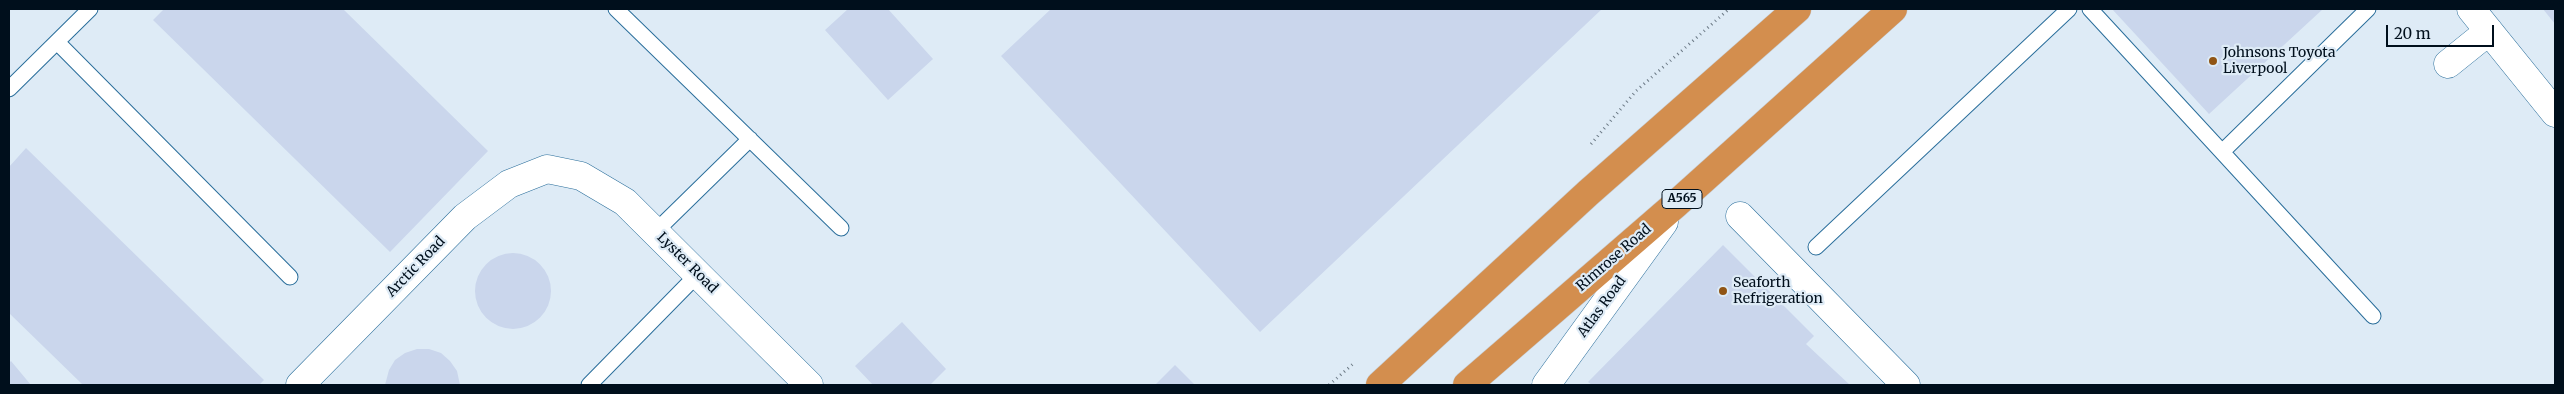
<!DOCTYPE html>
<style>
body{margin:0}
#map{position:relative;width:2564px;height:394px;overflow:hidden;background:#deebf6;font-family:Merriweather,serif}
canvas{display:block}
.frame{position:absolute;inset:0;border:10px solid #000f1c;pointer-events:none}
.scale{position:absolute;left:2386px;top:25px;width:108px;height:22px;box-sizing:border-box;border:2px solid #000f1c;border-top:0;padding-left:6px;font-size:15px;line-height:18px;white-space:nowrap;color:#000f1c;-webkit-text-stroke:4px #deebf6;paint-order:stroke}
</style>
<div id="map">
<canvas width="2564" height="394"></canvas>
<div class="frame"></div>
<div class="scale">20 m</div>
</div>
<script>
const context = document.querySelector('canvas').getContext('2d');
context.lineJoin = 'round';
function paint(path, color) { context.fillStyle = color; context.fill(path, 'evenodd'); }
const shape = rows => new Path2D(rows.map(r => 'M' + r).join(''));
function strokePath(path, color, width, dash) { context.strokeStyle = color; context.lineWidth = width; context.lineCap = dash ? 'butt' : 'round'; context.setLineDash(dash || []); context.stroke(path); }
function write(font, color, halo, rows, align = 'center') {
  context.font = font + ' Merriweather,serif'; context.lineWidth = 4.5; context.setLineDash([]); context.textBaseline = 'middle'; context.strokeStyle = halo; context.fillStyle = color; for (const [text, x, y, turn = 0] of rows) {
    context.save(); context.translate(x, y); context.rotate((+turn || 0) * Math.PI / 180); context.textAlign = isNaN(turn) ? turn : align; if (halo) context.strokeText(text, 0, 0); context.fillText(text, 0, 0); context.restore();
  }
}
paint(shape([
 [164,9,343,9,488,151,390,252,153,20],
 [848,9,888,9,933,59,888,100,825,30],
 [1051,9,1602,9,1260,332,1001,56],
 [2112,9,2323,9,2209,114],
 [2543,9,2555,9,2555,24],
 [26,148,264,380,259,385,83,385,9,313,9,167],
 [1723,245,1814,336,1806,344,1850,385,1592,385,1588,382],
 '475 291a38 38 0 1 1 76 0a38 38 0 1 1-76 0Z',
 [902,322,946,369,930,385,873,385,855,366],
 [417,349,429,349,441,353,450,361,457,371,460,385,385,385,389,370,395,360,405,353],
 [11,361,31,385,9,385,9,363],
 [1175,365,1195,385,1155,385]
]), '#cad6ec');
const lane = shape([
 [616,9,841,228],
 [2090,9,2222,152,2368,9],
 [57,42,290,277],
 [9,89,90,9],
 [2222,152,2373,316],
 [655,232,750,139],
 [1816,247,2069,9],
 [589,385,698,274]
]);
const street = shape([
 [2471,9,2555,113],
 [2448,64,2489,31],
 [1740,216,1906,385],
 [300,385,465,217,509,184,547,169,581,176,625,202,809,385],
 [1546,385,1664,222]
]);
const highway = shape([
 [1380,385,1588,193,1797,9],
 [1467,385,1676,204,1893,9]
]);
strokePath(lane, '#2a6e9b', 17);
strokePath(street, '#2a6e9b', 29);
strokePath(highway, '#c7cacd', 29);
strokePath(shape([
 [1591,144,1636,91,1729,9],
 [1329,385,1353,364]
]), '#6c7a86', 3, [1, 4]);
strokePath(lane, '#fff', 15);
strokePath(street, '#fff', 28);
strokePath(highway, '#d38e4e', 28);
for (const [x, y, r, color] of [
 [2213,61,5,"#905414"],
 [1723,291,5,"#905414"]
]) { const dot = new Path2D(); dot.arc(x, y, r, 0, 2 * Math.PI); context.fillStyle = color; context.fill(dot); strokePath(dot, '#deebf6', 2); }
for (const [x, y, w] of [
 [1682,199,40]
]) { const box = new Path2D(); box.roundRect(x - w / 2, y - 9.5, w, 19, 4); context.fillStyle = '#deebf6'; context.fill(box); strokePath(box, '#000f1c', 1); }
write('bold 12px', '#000f1c', null, [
 ["A565",1682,199]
]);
write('14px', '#000f1c', '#deebf6', [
 ["Johnsons Toyota",2223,53],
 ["Liverpool",2223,69],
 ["Seaforth",1733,283],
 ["Refrigeration",1733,299]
], 'left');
write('14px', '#000f1c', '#deebf6', [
 ["Rimrose Road",1614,258,-41],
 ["Lyster Road",687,263,45],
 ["Arctic Road",416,267,-46],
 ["Atlas Road",1602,307,-54]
]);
</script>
